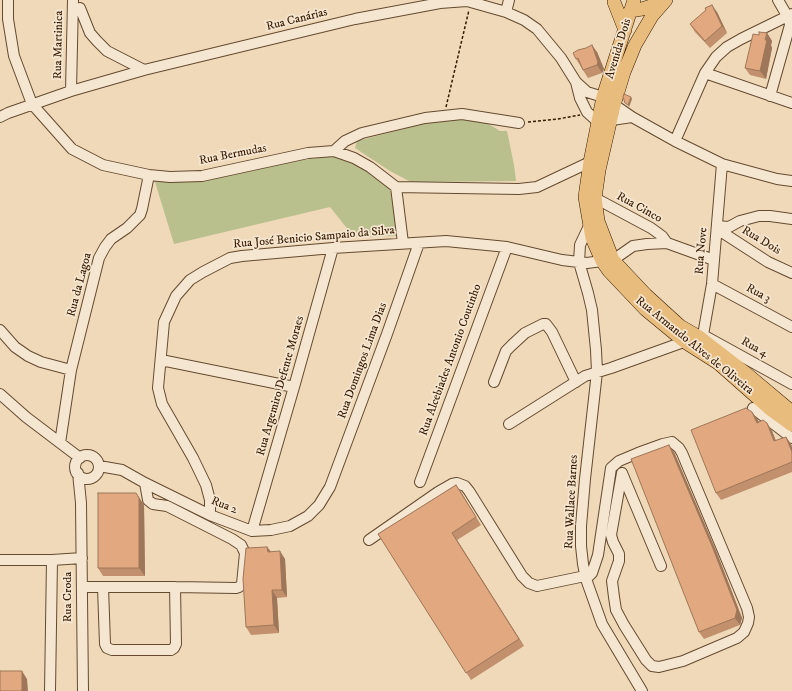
<!DOCTYPE html>
<meta charset="utf-8">
<style>
body{margin:0}
canvas{display:block;background:#efd9b8}
</style>
<canvas width="792" height="691"></canvas>
<script>
const context = document.querySelector('canvas').getContext('2d');
context.lineJoin = 'round';
function paint(path, color) { context.fillStyle = color; context.fill(path, 'evenodd'); }
const shape = rows => new Path2D(rows.map(r => 'M' + r).join(''));
function strokePath(path, color, width, dash) { context.strokeStyle = color; context.lineWidth = width; context.lineCap = dash ? 'butt' : 'round'; context.setLineDash(dash || []); context.stroke(path); }
function write(font, color, halo, rows, align = 'center') {
  context.font = font + ' "IM FELL DW Pica",serif'; context.lineWidth = 3.5; context.setLineDash([]); context.textBaseline = 'middle'; context.strokeStyle = halo; context.fillStyle = color; for (const [text, x, y, turn = 0] of rows) {
    context.save(); context.translate(x, y); context.rotate((+turn || 0) * Math.PI / 180); context.textAlign = isNaN(turn) ? turn : align; if (halo) context.strokeText(text, 0, 0); context.fillText(text, 0, 0); context.restore();
  }
}
paint(shape([
 [461,117,482,120,500,131,507,131,514,165,516,181,411,182,390,171,355,148,357,141,431,122],
 [334,156,358,166,383,181,390,189,398,236,354,237,330,207,174,244,155,182,194,181,302,160]
]), '#babf8e');
const minor = shape([
 [8,0,8,19,14,56,32,104,72,149,103,165,149,175,170,177,202,176,308,153,334,151,354,158,370,167,396,187,403,243],
 [80,8,90,33,97,41,107,51,144,70],
 [506,12,509,0],
 [705,73,792,103],
 [576,82,587,92,603,97,632,117,675,141,722,164,777,179,792,181],
 [71,91,73,0],
 [770,96,790,25,789,19,778,0],
 [0,117,8,113,71,91,144,70,355,19,440,3,467,1,506,12,524,20,537,29,561,58,576,82,580,98,587,112,598,122,632,117],
 [675,141,705,73,716,57,727,47,741,39,792,14],
 [334,151,345,141,362,133,425,118,462,114,519,123],
 [396,187,519,189,537,187,590,162],
 [595,198,651,228,662,236,667,243],
 [589,226,580,245,579,262,588,293,592,310,596,350,597,372,585,479,581,526,581,546,583,564,586,579,602,624,642,691],
 [717,226,729,227,740,221,759,216,770,216,792,219],
 [717,229,768,262,792,273],
 [613,260,633,246,647,244,667,243,714,260],
 [712,284,792,327],
 [0,330,15,347,28,356,41,362,71,370],
 [703,335,792,384],
 [161,360,294,387],
 [494,382,506,351,512,345,525,333,543,324,546,324,552,332,576,382],
 [0,394,26,417,80,458],
 [753,408,792,438],
 [509,424,585,376,611,368,703,335,712,284,722,164],
 [60,443,71,370,99,258,105,247,111,239,127,228,140,215,142,209,149,175],
 '75 467a12 12 0 1 1 24 0a12 12 0 1 1-24 0Z',
 [99,466,122,470,145,483,210,515,252,531,271,530,290,526,308,516,319,505,330,487,387,334,419,243],
 [78,473,81,503,83,691],
 [622,473,661,566],
 [420,482,507,247],
 [210,515,210,500,206,485,193,458,162,404,158,388,164,322,176,296,190,280,203,272,230,258,242,256,333,248,446,241,507,247,562,260,587,263,602,261],
 [252,531,294,387,333,248],
 [369,540,438,492,452,484,457,483,465,486,469,491,522,576,529,583,537,586,585,576],
 [0,560,52,560,82,558],
 [586,579,592,573,598,555,611,468,619,461,638,453,663,444,672,442,679,448,682,453,747,608,749,617,748,623,744,632,737,638,683,661,659,667,652,666,646,660,624,625,616,610,614,597,612,581,619,561,619,554,613,542,611,535,622,473],
 [82,587,175,587,236,588,239,587,242,584,245,553,241,545,232,539,167,506,153,504,148,500,145,483],
 [103,587,105,644,107,648,112,650,171,650,174,648,176,644,175,587],
 [50,691,52,560]
]);
const major = shape([
 [634,0,603,97,590,162,585,197,592,238,602,261,609,271,645,309,685,342,718,363,770,409,792,425],
 [666,0,652,16,635,45,624,72,614,105,599,170,595,198,598,221,613,260,646,295,680,326,699,337,748,375,792,412],
 [614,2,625,30],
 [630,11,642,9,663,2]
]);
strokePath(minor, '#654a2f', 12);
strokePath(major, '#371a01', 14);
strokePath(shape([
 [446,107,469,10],
 [528,122,558,119,580,115]
]), '#371a01', 1.5, [3, 2]);
strokePath(minor, '#f5e6d1', 10);
strokePath(major, '#e8bc7c', 13);
paint(shape([
 [706,10,717,12,727,33,710,48,695,32,690,24],
 [767,33,772,41,771,45,772,48,766,79,750,75,745,68,759,35],
 [597,52,604,69,602,73,588,78,576,59],
 [752,412,759,422,767,423,772,431,776,441,786,437,791,444,792,447,792,472,721,500,716,493],
 [674,452,717,553,742,618,740,625,704,639,699,632],
 [456,485,481,525,457,540,524,646,471,680,378,534],
 [136,493,144,505,145,576,103,576,98,568],
 [267,547,271,552,285,559,287,597,277,598,279,633,251,635,246,627]
]), '#c2906d');
paint(shape([
 [712,5,717,12,727,33,722,26],
 [767,33,772,41,771,45,772,48,766,79,760,71],
 [592,45,597,52,604,69,602,73,597,65],
 [631,97,632,99,629,107,628,105],
 [752,412,758,420,762,430,757,423],
 [767,423,772,431,779,449,774,441],
 [786,437,791,444,792,447,792,452],
 [669,445,674,452,717,553,742,618,740,625,735,618],
 [456,485,461,492,481,525],
 [136,493,144,505,145,576,139,568],
 [452,533,457,540,524,646,519,639],
 [267,547,273,554,268,552],
 [280,551,285,559,287,597,282,590],
 [272,590,277,598,279,633,274,625],
 [22,671,27,679,28,691,22,691]
]), '#9e7659');
const building = shape([
 [712,5,722,26,705,41,690,24,706,10,705,8,712,5],
 [759,32,767,33,765,40,767,40,760,71,745,68,753,34,759,35,759,32],
 [592,45,598,62,597,65,583,70,578,58,576,59,573,53,578,50,586,48,592,45],
 [624,94,631,97,628,105,625,103,623,97,624,94],
 [746,408,752,412,757,423,763,420,767,423,774,441,786,437,792,452,792,462,716,493,691,430,746,408],
 [669,445,712,546,737,610,735,618,699,632,631,459,669,445],
 [456,485,476,517,452,533,519,639,466,673,378,534,456,485],
 [98,493,136,493,139,498,139,568,98,568,98,493],
 [267,547,268,552,280,551,282,590,272,590,274,625,246,627,243,579,246,548,267,547],
 [0,671,22,671,22,691,0,691,0,671]
]);
paint(building, '#e2a87f');
strokePath(building, '#9e7659', 1);
write('12px', '#371a01', '#f5e6d1', [
 ["Rua Canárias",297,20,-14],
 ["Rua Martinica",59,45,-89],
 ["Avenida Dois",619,49,-73],
 ["Rua Bermudas",233,155,-11],
 ["Rua Cinco",639,208,29],
 ["Rua José Benicio Sampaio da Silva",314,238,-5],
 ["Rua Dois",761,241,31],
 ["Rua Nove",702,251,-85],
 ["Rua da Lagoa",80,285,-75],
 ["Rua 3",758,294,28],
 ["Rua Armando Alves de Oliveira",694,346,39],
 ["Rua 4",754,348,29],
 ["Rua Alcebiades Antonio Coutinho",451,360,-70],
 ["Rua Domingos Lima Dias",363,361,-70],
 ["Rua Argemiro Defente Moraes",281,386,-74],
 ["Rua Wallace Barnes",572,502,-87],
 ["Rua 2",224,506,22],
 ["Rua Croda",69,597,-90]
]);
</script>
